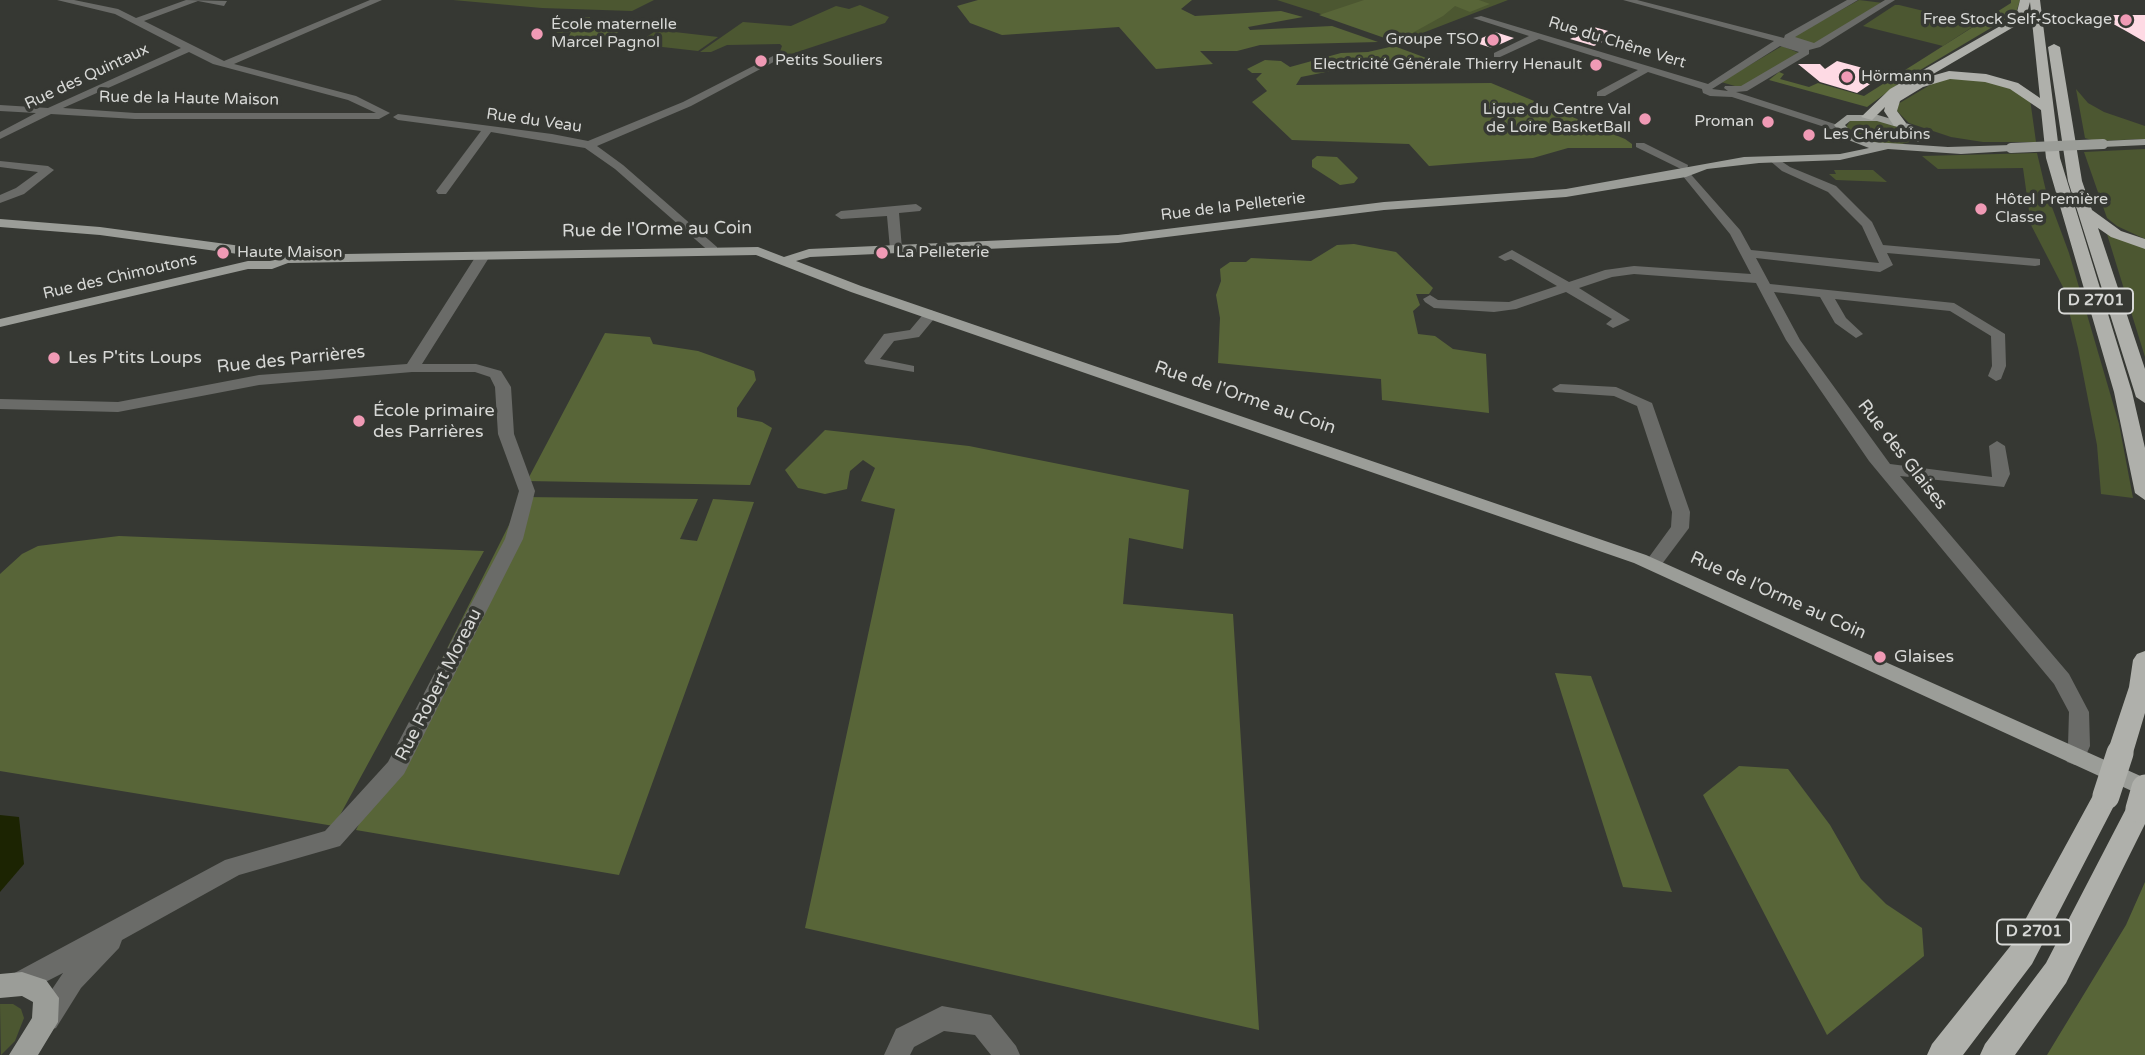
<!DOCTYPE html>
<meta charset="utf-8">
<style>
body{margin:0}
canvas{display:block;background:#363833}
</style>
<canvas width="2145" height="1055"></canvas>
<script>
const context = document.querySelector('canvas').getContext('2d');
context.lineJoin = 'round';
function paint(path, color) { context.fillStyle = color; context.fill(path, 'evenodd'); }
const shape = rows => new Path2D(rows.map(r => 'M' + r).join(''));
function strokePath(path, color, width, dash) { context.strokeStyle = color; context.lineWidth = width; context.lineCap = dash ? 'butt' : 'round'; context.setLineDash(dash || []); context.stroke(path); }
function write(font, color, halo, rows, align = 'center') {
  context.font = font + ' "Varela Round",sans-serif'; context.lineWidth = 7; context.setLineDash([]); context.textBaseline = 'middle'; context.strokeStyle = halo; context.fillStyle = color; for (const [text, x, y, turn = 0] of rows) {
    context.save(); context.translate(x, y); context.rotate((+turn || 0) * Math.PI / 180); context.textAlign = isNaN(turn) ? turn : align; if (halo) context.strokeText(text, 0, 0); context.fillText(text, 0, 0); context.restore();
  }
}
paint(shape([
 [453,0,654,0,632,11,542,8],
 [1277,0,1508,0,1412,37,1399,39],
 [1859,0,1883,3,1815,44,1791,38],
 [860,5,889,17,885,23,788,55,779,54,782,46,780,44,727,45,711,52,700,52,743,22,791,26,836,6,849,9],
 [1895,5,1899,5,1977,24,1943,46,1863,26],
 [657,30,718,37,698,51,636,44],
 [1782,46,1799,53,1742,88,1721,82],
 [1963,78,2000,83,2030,99,2036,142,1983,142,1951,137,1909,123,1895,109,1898,104,1940,79],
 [2076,89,2088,103,2104,112,2145,126,2145,139,2095,141,2085,138],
 [1877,120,1906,129,1914,137,1913,141,1898,145,1876,143,1855,136,1846,127,1850,121],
 [2145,149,2145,239,2117,226,2107,218,2084,152],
 [2037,153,2046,191,2069,253,2119,424,2133,498,2101,494,2097,445,2078,348,2063,287,2031,225,2023,168,1938,169,1922,156],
 [1834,170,1873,170,1887,182,1836,180,1829,174,1836,174],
 [2107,234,2145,248,2145,357],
 [0,1004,13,1004,21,1009,24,1018,15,1041,1,1055]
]), '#4c5731');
paint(shape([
 [978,0,1192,0,1181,9,1195,16,1281,11,1303,17,1248,27,1250,30,1332,26,1378,42,1260,45,1237,51,1200,51,1213,64,1156,69,1119,27,1002,35,970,23,957,6],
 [1364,0,1479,0,1490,4,1470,12,1455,6,1443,16,1396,42,1319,15],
 [2011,0,2020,0,2016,13,1905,79,1867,107,1769,80,1779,72,1784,74,1780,79,1809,87,1818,83,1864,96,2011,3],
 [590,17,587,23,629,22,612,38,589,42,568,38,571,32,556,33,582,18],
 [1394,46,1445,65,1430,69,1417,65,1378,70,1361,65,1301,77,1296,85,1491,83,1625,139,1632,144,1632,148,1568,148,1533,158,1429,166,1409,144,1292,140,1252,102,1267,91,1256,79,1262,73,1252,73,1247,69,1265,60,1281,61,1290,67,1341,53,1368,52],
 [1317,156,1337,157,1358,178,1354,183,1340,185,1312,167,1312,160],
 [1354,244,1396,252,1433,288,1429,294,1416,294,1420,305,1413,311,1418,334,1435,336,1453,349,1486,354,1489,413,1382,400,1381,379,1218,363,1220,318,1216,295,1221,281,1220,269,1230,262,1246,262,1251,258,1311,261,1337,245],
 [605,333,650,337,653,344,698,351,754,371,756,380,737,408,737,417,762,422,772,428,750,485,527,481],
 [825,430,969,446,1189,490,1183,549,1129,538,1123,604,1233,614,1259,1030,805,928,895,509,861,501,875,468,863,460,850,471,847,489,825,494,798,488,785,470],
 [523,497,698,499,680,539,697,541,713,499,754,502,619,875,356,830],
 [119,536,484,551,334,826,0,771,0,574,22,554,38,546],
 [1555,673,1591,676,1672,892,1623,887],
 [1739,766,1788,769,1830,825,1861,879,1886,904,1922,928,1924,956,1827,1035,1703,795],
 [2145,882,2145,1055,2047,1055,2126,925]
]), '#586538');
paint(shape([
 [0,815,19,817,24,864,0,892]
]), '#1c2402');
paint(shape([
 [2097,15,2145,15,2145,42,2126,31],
 [1594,27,1619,34,1594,46,1570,39],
 [1495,32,1514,38,1492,48,1473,42],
 [1837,61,1885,74,1857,93,1820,82,1798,64,1820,64,1825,69]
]), '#fedae4');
paint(shape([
 [57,0,74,0,118,9,136,18,186,0,227,1,224,6,198,1,144,21,224,61,370,0,382,0,234,64,356,96,390,113,379,119,135,119,51,114,0,139,0,132,36,113,0,111,0,105,48,108,181,48,115,14,57,0],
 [189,52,213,64,348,100,376,113,135,113,63,108,189,52],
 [1623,0,1637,0,1784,38,1785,35,1847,0,1858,0,1795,37,1814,43,1885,0,1895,0,1820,47,1809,50,1809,54,1747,91,1736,92,1844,127,1846,129,1840,132,1732,97,1710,96,1703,93,1702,89,1648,72,1605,96,1597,96,1597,92,1638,70,1539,39,1500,57,1494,57,1494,53,1529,36,1473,18,1481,16,1708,84,1774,41,1623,0],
 [1780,46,1799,52,1741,86,1725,86,1724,88,1728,91,1712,89,1780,46],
 [773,56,781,58,691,106,597,146,623,165,717,247,717,253,712,254,615,169,585,148,491,132,446,194,438,194,436,191,481,131,398,120,393,117,398,114,552,134,588,141,683,102,773,56],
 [1636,143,1644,143,1688,165,1687,170,1740,230,1751,250,1879,263,1862,226,1828,192,1782,171,1769,160,1775,157,1790,167,1836,186,1872,222,1883,245,2040,259,2040,265,2035,266,1887,253,1893,265,1880,272,1756,258,1770,284,1954,303,2005,334,2006,366,2001,379,1996,381,1988,376,1992,366,1991,336,1950,311,1835,299,1846,318,1863,334,1856,338,1835,323,1820,297,1774,292,1800,340,1890,464,1992,477,1989,446,1997,441,2005,446,2010,474,2004,487,1900,476,2069,674,2089,712,2090,746,2083,762,2075,765,2067,762,2064,756,2068,746,2069,712,2054,684,1869,461,1786,340,1756,283,1634,274,1612,277,1579,288,1630,320,1613,328,1606,324,1612,319,1566,292,1516,309,1494,312,1434,308,1425,302,1423,299,1430,295,1438,300,1509,302,1557,286,1511,259,1505,261,1498,257,1512,250,1569,282,1605,270,1634,266,1751,274,1730,234,1682,175,1680,173,1683,170,1636,147,1636,143],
 [0,161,48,166,54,170,24,194,0,203,0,195,16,188,38,172,0,167,0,161],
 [916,204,922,208,920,211,899,213,902,249,896,253,890,249,887,216,841,219,835,215,841,211,916,204],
 [483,252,490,256,422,364,476,364,501,371,511,387,514,434,535,491,523,539,404,774,340,846,239,875,122,940,119,948,81,988,56,1028,47,1031,38,1028,34,1019,38,1010,63,973,18,996,9,992,6,984,9,976,225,860,325,831,388,762,505,539,519,491,498,434,495,387,490,377,475,372,412,372,259,385,118,412,0,409,0,399,118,402,259,375,407,364,476,256,483,252],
 [931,310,938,314,919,337,894,341,880,359,914,366,914,372,866,364,864,361,884,334,910,330,926,311,931,310],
 [1560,384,1616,387,1652,403,1690,512,1689,528,1659,568,1647,568,1644,564,1671,527,1672,512,1637,406,1614,396,1555,392,1552,389,1560,384],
 [942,1006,991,1015,1016,1046,1020,1055,991,1055,975,1035,944,1031,914,1047,910,1055,884,1055,896,1029,942,1006]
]), '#6a6b68');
paint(shape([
 [1847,115,1878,115,1912,125,1928,140,1918,142,1904,129,1877,121,1850,121,1845,125,1854,135,1874,142,1948,147,2011,145,2017,148,2011,151,1961,154,1888,149,1840,160,1759,163,1707,169,1686,177,1566,197,1384,210,1118,243,810,257,796,261,861,286,1646,555,2145,778,2145,797,1634,563,851,292,756,255,288,263,272,269,248,269,0,327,0,319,248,261,270,261,286,255,758,247,784,257,809,249,1118,235,1384,202,1566,189,1744,157,1840,154,1869,148,1846,139,1834,125,1847,115],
 [2145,139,2145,145,2103,147,2097,144,2103,141,2145,139],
 [0,219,100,227,241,246,262,256,255,260,238,254,100,235,0,227,0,219],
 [22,972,46,980,59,998,58,1022,38,1055,9,1055,32,1018,33,1002,22,996,0,998,0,974,22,972]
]), '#9b9d98');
paint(shape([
 [2020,0,2040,0,2060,158,2132,392,2145,448,2145,500,2135,493,2114,392,2046,158,2041,110,2010,89,1985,82,1950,79,1923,87,1900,101,1897,111,1906,123,1904,126,1894,126,1884,111,1885,107,1872,120,1861,117,1890,89,2009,21,2017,12,2020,0],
 [2030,2,2040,98,2018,83,1986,74,1949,71,1928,77,2017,25,2027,13,2030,2],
 [2054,44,2060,47,2082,181,2092,210,2121,231,2145,239,2145,249,2111,237,2098,228,2145,369,2145,403,2136,397,2068,181,2048,47,2054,44],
 [2145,651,2145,713,2133,753,2129,760,2120,763,2111,760,2107,753,2129,687,2133,660,2137,654,2145,651],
 [2106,785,2115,788,2119,796,2032,964,1963,1055,1927,1055,1932,1044,2012,944,2097,788,2106,785],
 [2139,798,2145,800,2145,824,2066,983,2015,1055,1980,1055,1985,1044,2046,963,2130,801,2139,798]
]), '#afb0ab');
strokePath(shape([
 [2011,148,2103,144]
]), '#9b9d98', 10);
strokePath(shape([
 [2106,796,2120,753],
 [2139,809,2145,788]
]), '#afb0ab', 27);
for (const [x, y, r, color] of [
 [2126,20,7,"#f09ab5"],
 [537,34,7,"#f09ab5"],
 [1493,40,7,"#f09ab5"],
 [761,61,7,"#f09ab5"],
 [1596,65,7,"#f09ab5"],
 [1847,77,7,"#f09ab5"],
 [1645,119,7,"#f09ab5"],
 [1768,122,7,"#f09ab5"],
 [1809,135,7,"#f09ab5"],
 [1981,209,7,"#f09ab5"],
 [223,253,7,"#f09ab5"],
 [882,253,7,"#f09ab5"],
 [54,358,7,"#f09ab5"],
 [359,421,7,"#f09ab5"],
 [1880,657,7,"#f09ab5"]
]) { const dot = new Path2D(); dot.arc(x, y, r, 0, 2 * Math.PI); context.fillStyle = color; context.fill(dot); strokePath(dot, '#363833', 2.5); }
write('16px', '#d7d8d6', '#363833', [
 ["Free Stock Self-Stockage",2112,20,"right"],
 ["École maternelle",551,25],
 ["Marcel Pagnol",551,43],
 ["Groupe TSO",1479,40,"right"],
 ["Petits Souliers",775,61],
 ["Electricité Générale Thierry Henault",1582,65,"right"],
 ["Hörmann",1861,77],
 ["Ligue du Centre Val",1631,110,"right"],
 ["de Loire BasketBall",1631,128,"right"],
 ["Proman",1754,122,"right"],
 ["Les Chérubins",1823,135],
 ["Hôtel Première",1995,200],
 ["Classe",1995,218],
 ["Haute Maison",237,253],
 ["La Pelleterie",896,253]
], 'left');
write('16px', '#d7d8d6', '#363833', [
 ["Rue du Chêne Vert",1617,43,17],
 ["Rue des Quintaux",87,77,-25],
 ["Rue de la Haute Maison",189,99,1],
 ["Rue du Veau",534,121,8],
 ["Rue de la Pelleterie",1233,207,-7],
 ["Rue des Chimoutons",120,277,-13]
]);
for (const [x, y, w] of [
 [2096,301,74],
 [2034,932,74]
]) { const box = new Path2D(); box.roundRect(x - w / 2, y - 12.5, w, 25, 5); context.fillStyle = '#363833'; context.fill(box); strokePath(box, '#d7d8d6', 2); }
write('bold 16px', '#d7d8d6', null, [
 ["D 2701",2096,301],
 ["D 2701",2034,932]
]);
write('18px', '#d7d8d6', '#363833', [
 ["Rue de l'Orme au Coin",657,230,-1],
 ["Rue des Parrières",291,360,-6],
 ["Rue de l'Orme au Coin",1245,398,19],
 ["Rue des Glaises",1902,455,52],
 ["Rue de l'Orme au Coin",1778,596,24],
 ["Rue Robert Moreau",439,685,-63]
]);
write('18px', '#d7d8d6', '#363833', [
 ["Les P'tits Loups",68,358],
 ["École primaire",373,411],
 ["des Parrières",373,432],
 ["Glaises",1894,657]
], 'left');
</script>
